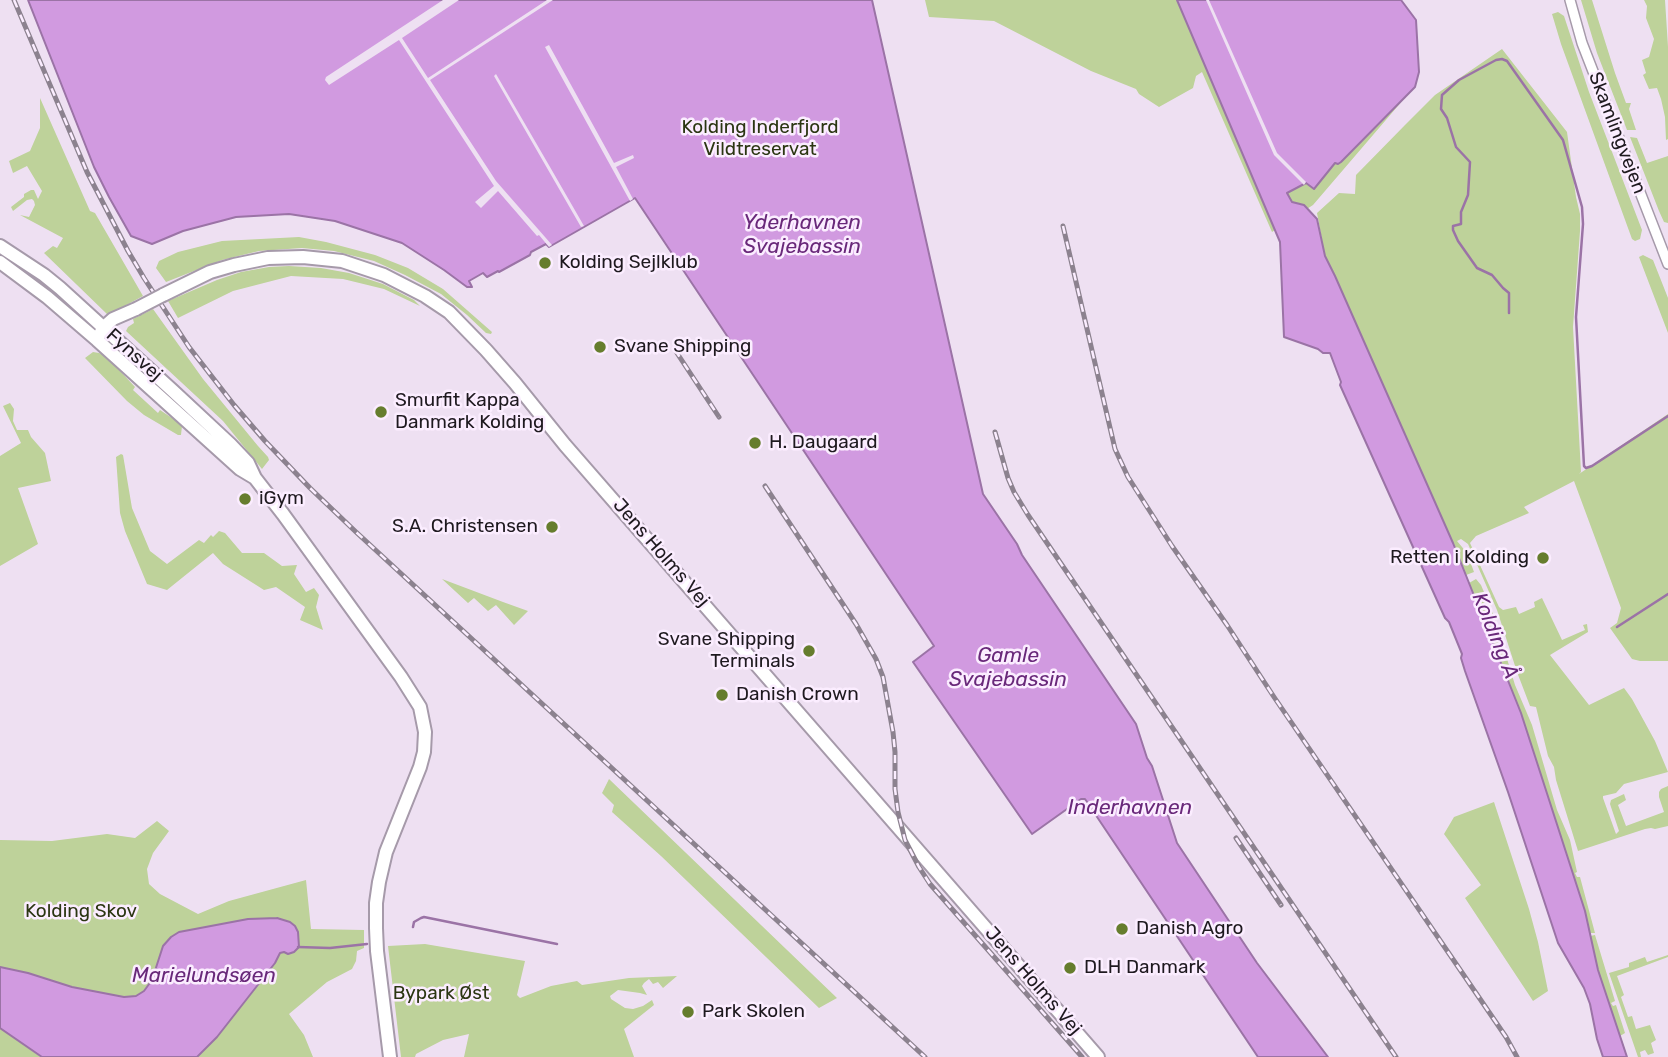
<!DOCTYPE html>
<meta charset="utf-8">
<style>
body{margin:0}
canvas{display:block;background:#eee0f2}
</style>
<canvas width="1668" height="1057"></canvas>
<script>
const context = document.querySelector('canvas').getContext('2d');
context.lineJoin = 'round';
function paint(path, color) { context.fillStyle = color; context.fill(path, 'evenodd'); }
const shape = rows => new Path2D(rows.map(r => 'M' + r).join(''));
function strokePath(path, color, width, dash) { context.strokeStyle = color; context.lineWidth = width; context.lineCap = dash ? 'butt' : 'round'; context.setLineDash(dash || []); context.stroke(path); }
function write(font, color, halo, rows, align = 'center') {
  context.font = font + ' Rubik,sans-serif'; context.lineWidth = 5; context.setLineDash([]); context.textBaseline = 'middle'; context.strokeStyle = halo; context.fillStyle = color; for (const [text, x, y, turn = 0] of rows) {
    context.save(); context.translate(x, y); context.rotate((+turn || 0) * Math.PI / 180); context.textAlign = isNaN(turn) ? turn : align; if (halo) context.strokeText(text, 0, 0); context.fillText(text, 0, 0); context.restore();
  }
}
paint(shape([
 [925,0,1399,0,1415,86,1313,205,1272,232,1202,72,1196,76,1193,88,1159,107,1139,94,1136,89,1091,71,994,21,929,17],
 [1581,0,1592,0,1615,73,1626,103,1631,103,1629,109,1636,130,1627,130,1597,53],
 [1644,0,1665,0,1668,47,1668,139,1666,140,1665,117,1661,99,1657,88,1649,89,1643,75,1646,73,1642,60,1649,57,1654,39,1646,18,1647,6],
 [1558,12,1564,16,1589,92,1642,230,1640,239,1635,241,1632,239,1561,44,1552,14],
 [1502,49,1567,132,1576,197,1580,214,1580,231,1573,327,1581,472,1579,474,1668,414,1668,661,1640,661,1632,659,1610,628,1617,623,1621,608,1574,481,1524,507,1529,513,1476,536,1470,543,1499,607,1503,610,1516,607,1519,614,1535,607,1534,602,1542,598,1562,640,1585,630,1583,625,1587,624,1588,632,1550,655,1589,705,1624,688,1632,699,1655,741,1668,772,1624,784,1616,793,1603,796,1603,798,1616,834,1619,831,1610,804,1611,800,1624,794,1626,800,1618,805,1626,826,1664,812,1659,797,1659,792,1661,789,1668,786,1668,826,1655,829,1651,828,1645,829,1578,851,1556,780,1554,767,1548,756,1536,707,1530,706,1517,672,1497,610,1468,544,1461,539,1457,541,1467,553,1474,572,1466,575,1335,276,1325,256,1317,213,1339,193,1355,194,1356,175,1405,125,1435,95],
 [40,98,90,211,95,213,143,296,108,315,44,253,53,246,57,248,63,238,20,215,29,217,35,205,34,201,32,199,27,200,13,211,11,207,24,197,24,194,31,190,34,190,38,199,42,191,27,166,13,173,9,161,30,151,40,128],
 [1630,137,1637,138,1647,163,1668,156,1668,223,1664,222,1659,211],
 [299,237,326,242,375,255,408,268,443,289,492,332,491,334,486,333,467,315,441,294,405,275,374,261,334,251,302,248,259,251,222,260,166,282,156,268,159,261,178,252,222,241],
 [1643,255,1653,260,1668,298,1668,333,1639,257],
 [289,266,321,268,349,273,383,284,414,300,420,306,384,289,343,279,291,276,233,291,178,318,168,301,217,280,241,272,269,267],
 [153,309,203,379,258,446,268,457,269,460,262,469,223,421,126,331,128,327,134,323,133,319],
 [93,352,99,353,106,356,135,387,133,390,158,413,160,410,178,422,182,426,181,435,178,435,144,415,127,401,85,358],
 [10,403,14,409,13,421,17,430,28,430,31,437,45,453,51,481,18,488,38,544,0,566,0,456,21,443,3,406],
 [121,454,123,455,132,508,150,551,167,564,199,540,204,543,211,535,213,537,219,531,225,533,242,553,264,553,282,566,297,565,294,574,306,592,314,588,319,595,316,607,323,630,300,620,305,607,276,587,264,590,223,564,213,553,167,590,147,584,125,531,120,513,116,457],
 [442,579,503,602,528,611,514,625,496,605,488,611,474,598,468,603],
 [1476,579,1481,585,1494,616,1515,685,1532,725,1557,810,1570,840,1577,872,1575,873,1577,877,1580,877,1595,933,1590,933,1585,911,1521,713,1469,583],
 [609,779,837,998,819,1008,661,856,612,812,614,805,602,793],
 [1494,802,1529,909,1538,942,1548,991,1533,1001,1465,898,1481,885,1444,834,1454,817],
 [157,821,169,831,153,853,147,869,149,884,160,894,198,914,229,901,306,880,311,929,364,930,364,948,357,951,356,961,352,969,327,982,289,1014,304,1035,313,1057,197,1057,217,1037,275,963,280,953,296,950,299,947,298,932,295,926,248,919,179,932,163,946,152,980,144,991,136,996,124,997,72,987,28,973,0,967,0,840,52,841,107,834,135,838],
 [1595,935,1615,1001,1611,1003,1613,1006,1616,1005,1625,1033,1620,1036,1598,970,1590,936],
 [425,944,525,961,517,995,520,998,551,986,577,981,582,985,629,978,677,976,663,988,658,982,653,984,649,979,644,983,642,986,647,995,640,993,618,990,610,996,611,999,625,1008,633,1009,643,1006,652,1000,654,1005,624,1029,634,1057,464,1057,469,1034,443,1040,416,1054,415,1057,401,1057,388,946],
 [1668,955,1668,957,1617,976,1624,995,1621,997,1628,1017,1632,1016,1636,1029,1650,1025,1656,1040,1651,1043,1654,1053,1648,1055,1645,1050,1640,1052,1641,1057,1638,1057,1609,973,1629,967,1629,963,1645,957,1647,962],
 [0,1028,38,1055,42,1057,0,1057]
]), '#bed29a');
const water = shape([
 [28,0,872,0,983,494,1017,544,1022,555,1136,724,1147,758,1152,766,1177,843,1257,963,1328,1057,1258,1057,1085,799,1081,799,1032,834,913,662,934,646,635,198,549,247,546,244,531,252,530,255,499,272,498,271,487,277,483,273,469,281,472,287,467,287,444,270,402,243,335,221,289,214,236,217,183,231,152,244,131,236,109,197,94,167,28,0],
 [1177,0,1401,0,1416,20,1419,72,1415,87,1341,162,1338,164,1335,163,1314,189,1306,183,1287,193,1292,202,1304,205,1317,219,1325,256,1335,276,1453,543,1521,713,1585,911,1598,970,1627,1057,1603,1057,1597,1039,1590,1004,1584,988,1558,943,1508,792,1465,671,1461,658,1462,654,1449,622,1445,618,1340,385,1341,382,1330,353,1323,353,1318,349,1284,337,1280,242,1177,0],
 [277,918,290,922,295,926,298,932,299,947,294,952,288,954,284,952,280,953,275,963,217,1037,197,1057,42,1057,0,1028,0,967,28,973,72,987,124,997,136,996,144,991,152,980,163,946,171,937,179,932,248,919,277,918]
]);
paint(water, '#d19ae0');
strokePath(water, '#9b73a6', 2);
paint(shape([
 [443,0,459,0,402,38,428,78,547,0,553,0,430,80,496,181,552,245,549,247,539,235,537,236,498,191,481,208,475,202,494,186,399,40,329,85,325,80,326,77],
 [1206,0,1209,0,1277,153,1306,182,1304,185,1274,155],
 [549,45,614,163,633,155,634,158,616,167,633,199,630,201,545,47],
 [496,74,550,167,584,226,581,227,494,76]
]), '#eee0f2');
strokePath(shape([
 [1509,313,1509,293,1503,288,1492,275,1477,268,1458,241,1453,230,1453,226,1461,224,1461,212,1468,195,1470,162,1456,147,1447,118,1441,109,1442,95,1459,80,1496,60,1502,59,1507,61,1563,140,1582,207,1583,224,1576,317,1584,466,1586,468,1592,466,1668,416],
 [1617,627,1668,594],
 [413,927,414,922,421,918,424,917,557,944],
 [298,947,330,948,367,944]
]), '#9b73a6', 2.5);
const minor = shape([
 [1570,0,1582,43,1668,264]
]);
const major = shape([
 [0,246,44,275,60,288,173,391,230,444,248,463,255,478,283,514,401,677,420,707,425,732,424,752,420,767,386,852,379,882,376,903,376,928,377,951,390,1057],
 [0,262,47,297,97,340,240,469,255,478],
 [163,295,210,272,234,265,268,258,303,257,342,261,384,275,425,296,449,312,486,350,515,383,565,445,1098,1057],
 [100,334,104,327,113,319,136,309]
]);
strokePath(minor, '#a69aaa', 12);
strokePath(major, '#a69aaa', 16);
strokePath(minor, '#fff', 9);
strokePath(major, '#fff', 12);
const rail = shape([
 [14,0,87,172,128,251,144,278,189,347,234,405,265,441,310,488,356,532,925,1057],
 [1063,226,1115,449,1128,477,1172,546,1227,625,1274,697,1506,1037,1517,1057],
 [675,350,719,417],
 [995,432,1008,478,1014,492,1028,515,1396,1057],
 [765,486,856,624,876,659,883,677,893,732,895,752,895,789,898,812,905,840,919,867,930,884,1082,1057],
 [1236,838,1281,905]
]);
strokePath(rail, '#8c828f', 5);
strokePath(rail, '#fbedff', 2.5, [8]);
const majorBridge = shape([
 [136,309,163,295]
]);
strokePath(majorBridge, '#a69aaa', 16, []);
strokePath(majorBridge, '#fff', 12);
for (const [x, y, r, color] of [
 [545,263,7,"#667d2e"],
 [600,347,7,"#667d2e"],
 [381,412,7,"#667d2e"],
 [755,443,7,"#667d2e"],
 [245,499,7,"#667d2e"],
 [552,527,7,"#667d2e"],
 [1543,558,7,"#667d2e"],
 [809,651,7,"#667d2e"],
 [722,695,7,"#667d2e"],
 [1122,929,7,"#667d2e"],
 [1070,968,7,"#667d2e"],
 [688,1012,7,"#667d2e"]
]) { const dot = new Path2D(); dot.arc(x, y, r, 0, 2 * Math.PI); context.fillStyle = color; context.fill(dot); strokePath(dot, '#fbedff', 2.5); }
write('19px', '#2b3612', '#fbedff', [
 ["Kolding Inderfjord",760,128],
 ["Vildtreservat",760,150],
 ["Kolding Skov",81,912],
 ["Bypark Øst",441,994]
]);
write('19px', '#1e191f', '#fbedff', [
 ["Skamlingvejen",1617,133,69],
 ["Fynsvej",134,355,42],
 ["Jens Holms Vej",661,553,49],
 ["Jens Holms Vej",1033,981,49]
]);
write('19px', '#1e191f', '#fbedff', [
 ["Kolding Sejlklub",559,263],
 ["Svane Shipping",614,347],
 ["Smurfit Kappa",395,401],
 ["Danmark Kolding",395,423],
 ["H. Daugaard",769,443],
 ["iGym",259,499],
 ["S.A. Christensen",538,527,"right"],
 ["Retten i Kolding",1529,558,"right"],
 ["Svane Shipping",795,640,"right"],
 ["Terminals",795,662,"right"],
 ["Danish Crown",736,695],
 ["Danish Agro",1136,929],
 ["DLH Danmark",1084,968],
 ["Park Skolen",702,1012]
], 'left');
write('italic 21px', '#69287a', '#fbedff', [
 ["Yderhavnen",802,223],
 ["Svajebassin",802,247],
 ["Kolding Å",1495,636,68],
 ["Gamle",1008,656],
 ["Svajebassin",1008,680],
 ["Inderhavnen",1130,808],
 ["Marielundsøen",204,976]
]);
</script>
